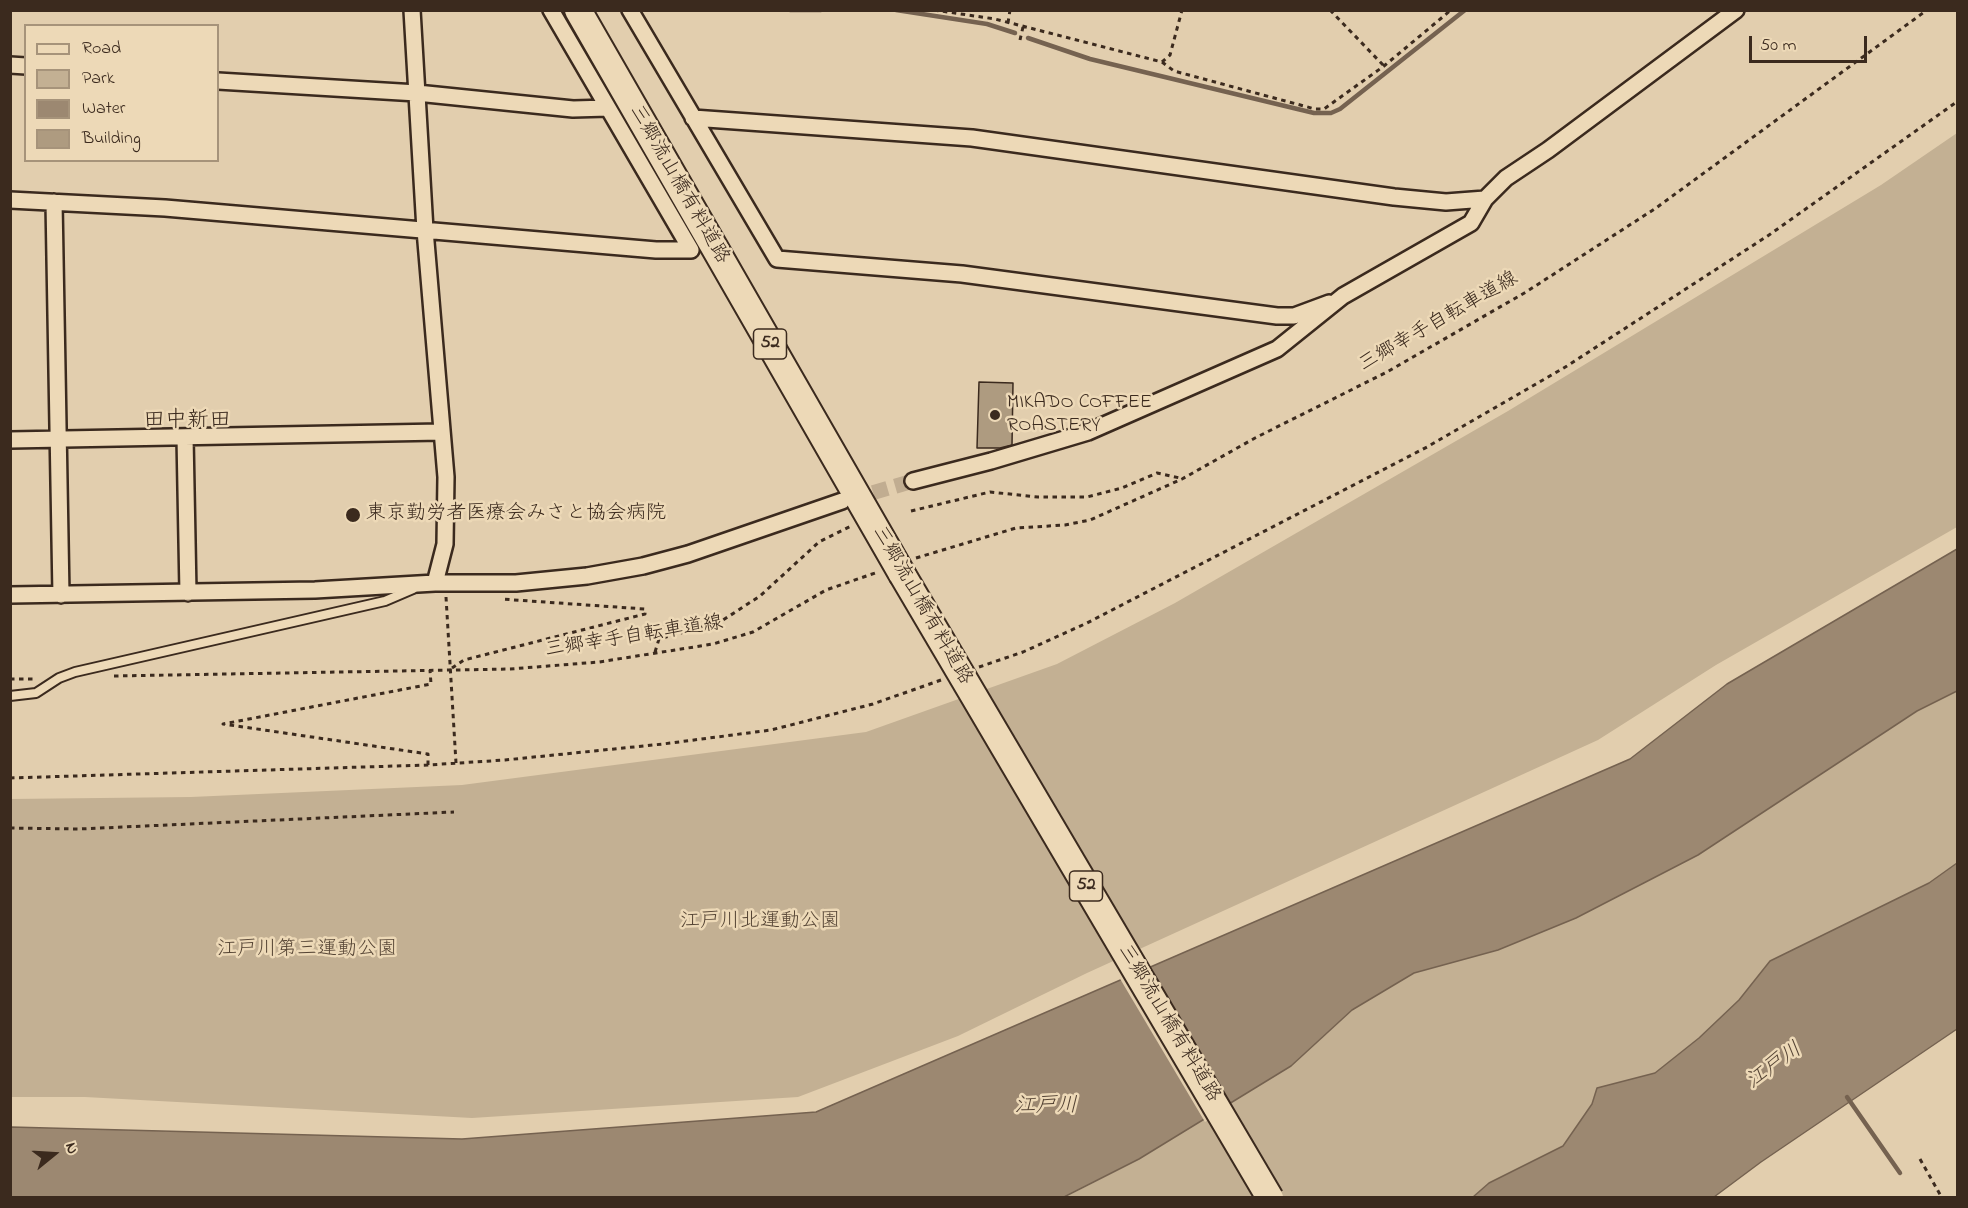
<!DOCTYPE html>
<meta charset="utf-8">
<style>
body{margin:0}
#map{position:relative;width:1968px;height:1208px;overflow:hidden;background:#e2ceae;font-family:"Indie Flower",sans-serif}
canvas{display:block}
.frame{position:absolute;inset:0;border:12px solid #3b2a1e;pointer-events:none}
.legend{position:absolute;left:24px;top:24px;width:195px;height:138px;box-sizing:border-box;background:#edd9b7;border:2px solid #a6937a;margin:0;padding:8px 10px;list-style:none;font-size:18px;color:#3b2a1e}
.legend li{display:flex;align-items:center;gap:12px;height:30px}
.legend b{width:30px;border:2px solid #a6937a}
.north{position:absolute;left:24px;top:1124px;width:60px;height:60px;-webkit-text-stroke:4px #edd9b7;paint-order:stroke;rotate:72deg;font-size:16px;font-weight:700;line-height:24px;text-align:center;color:#3b2a1e}
.north::after{content:'';display:block;margin:auto;width:21px;height:27px;background:#3b2a1e;clip-path:polygon(50% 0,100% 100%,50% 72%,0 100%)}
.scale{position:absolute;left:1749px;top:36px;width:118px;height:27px;box-sizing:border-box;border:3px solid #3b2a1e;border-top:0;padding-left:8px;font-size:18px;line-height:21px;white-space:nowrap;color:#3b2a1e;-webkit-text-stroke:4px #edd9b7;paint-order:stroke}
</style>
<div id="map">
<canvas width="1968" height="1208"></canvas>
<div class="frame"></div>
<ul class="legend">
<li><b style="height:8px;background:#edd9b7"></b>Road</li>
<li><b style="height:16px;background:#c3b093"></b>Park</li>
<li><b style="height:16px;background:#9c8871"></b>Water</li>
<li><b style="height:16px;background:#ae9b80"></b>Building</li>
</ul>
<div class="north">N</div>
<div class="scale">50 m</div>
</div>
<script>
const context = document.querySelector('canvas').getContext('2d');
context.lineJoin = 'round';
function paint(path, color) { context.fillStyle = color; context.fill(path, 'evenodd'); }
const shape = rows => new Path2D(rows.map(r => 'M' + r).join(''));
function strokePath(path, color, width, dash) { context.strokeStyle = color; context.lineWidth = width; context.lineCap = dash ? 'butt' : 'round'; context.setLineDash(dash || []); context.stroke(path); }
function write(font, color, halo, rows, align = 'center') {
  context.font = font + ' "Indie Flower","Klee One",sans-serif'; context.lineWidth = 5; context.setLineDash([]); context.textBaseline = 'middle'; context.strokeStyle = halo; context.fillStyle = color; for (const [text, x, y, turn = 0] of rows) {
    context.save(); context.translate(x, y); context.rotate((+turn || 0) * Math.PI / 180); context.textAlign = isNaN(turn) ? turn : align; if (halo) context.strokeText(text, 0, 0); context.fillText(text, 0, 0); context.restore();
  }
}
paint(shape([
 [1957,133,1957,527,1716,665,1598,740,1087,973,958,1036,798,1097,472,1118,85,1097,11,1097,10,799,191,797,462,785,866,732,1057,664,1175,603,1508,411,1881,185],
 [1957,691,1957,863,1929,883,1770,961,1739,1000,1699,1038,1655,1073,1597,1088,1592,1104,1563,1146,1489,1183,1473,1197,1064,1198,1139,1159,1291,1066,1352,1010,1414,973,1498,950,1576,918,1698,855,1917,711]
]), '#c3b093');
const water = shape([
 [1957,549,1957,691,1917,711,1698,855,1576,918,1498,950,1414,973,1352,1010,1291,1066,1139,1159,1064,1197,11,1198,11,1127,462,1139,816,1112,1630,759,1727,684,1957,549],
 [1957,863,1957,1029,1761,1162,1714,1197,1473,1197,1489,1183,1563,1146,1592,1104,1597,1088,1655,1073,1699,1038,1739,1000,1770,961,1929,883,1957,863]
]);
paint(water, '#9c8871');
strokePath(water, '#756250', 1.5);
paint(shape([
 [1146,965,1229,1107,1205,1122,1119,977]
]), '#e2ceae');
strokePath(shape([
 [790,10,821,10],
 [896,10,987,24,1015,33],
 [1028,38,1090,59,1314,113,1331,113,1340,109,1465,10],
 [1847,1097,1900,1173]
]), '#756250', 4.5);
const building = shape([
 [979,382,1013,383,1012,445,1000,448,977,448,979,382]
]);
paint(building, '#ae9b80');
strokePath(building, '#3b2a1e', 1.5);
strokePath(shape([
 [851,499,913,481]
]), '#c1ad91', 15, [15, 8]);
const lane = shape([
 [10,696,36,693,59,678,75,672,385,601,413,589]
]);
const street = shape([
 [412,10,425,230,446,477,445,544,435,583],
 [551,10,691,250],
 [630,10,777,259,962,274,1277,316,1294,316,1329,303],
 [10,65,26,66],
 [218,81,417,93,573,109,608,108],
 [693,118,972,138,1394,197,1446,202,1485,199],
 [10,200,165,208,656,250,691,250],
 [54,202,61,595],
 [185,437,188,593],
 [10,440,441,432],
 [913,481,991,461,1088,432,1277,349,1343,296,1471,223,1485,199,1506,178,1548,150,1736,10],
 [10,595,315,590,435,583,516,583,587,576,643,566,688,554,842,501]
]);
const primary = shape([
 [578,10,902,574]
]);
strokePath(lane, '#3b2a1e', 12);
strokePath(street, '#3b2a1e', 20);
strokePath(primary, '#3b2a1e', 30);
strokePath(shape([
 [934,10,995,19,1162,62,1170,55,1182,10],
 [1330,10,1384,66],
 [1008,23,1010,10],
 [1020,40,1023,27],
 [1162,62,1174,71,1315,109,1324,109,1384,66,1451,10],
 [911,511,990,492,1038,497,1087,497,1122,488,1157,473,1180,478],
 [916,558,1016,528,1065,525,1090,520,1182,479,1255,438,1387,372,1526,292,1656,208,1927,10],
 [446,597,456,763],
 [655,652,659,639,720,622,760,596,819,542,851,526],
 [979,667,1023,652,1087,623,1427,447,1567,366,1769,235,1958,101],
 [452,668,464,660,645,614,645,609,501,599],
 [114,676,510,669,599,662,713,644,753,632,826,590,878,572],
 [10,679,36,679],
 [428,765,428,754,223,724,431,684,430,670],
 [10,778,428,765,505,760,663,744,771,730,873,704,941,680],
 [10,828,79,829,454,812],
 [1920,1159,1942,1198]
]), '#3b2a1e', 3, [4.5, 4.5]);
strokePath(lane, '#edd9b7', 8);
strokePath(street, '#edd9b7', 15);
strokePath(primary, '#edd9b7', 26);
const primaryBridge = shape([
 [902,574,1270,1198]
]);
strokePath(primaryBridge, '#3b2a1e', 30, []);
strokePath(primaryBridge, '#edd9b7', 26);
for (const [x, y, r, color] of [
 [995,415,6,"#3b2a1e"],
 [353,515,8,"#3b2a1e"]
]) { const dot = new Path2D(); dot.arc(x, y, r, 0, 2 * Math.PI); context.fillStyle = color; context.fill(dot); strokePath(dot, '#edd9b7', 2); }
for (const [x, y, w] of [
 [770,344,33],
 [1086,886,33]
]) { const box = new Path2D(); box.roundRect(x - w / 2, y - 15, w, 30, 4.5); context.fillStyle = '#edd9b7'; context.fill(box); strokePath(box, '#3b2a1e', 1.5); }
write('bold 18px', '#3b2a1e', null, [
 ["52",770,344],
 ["52",1086,886]
]);
write('20px', '#3b2a1e', '#edd9b7', [
 ["三郷流山橋有料道路",678,185,60],
 ["三郷幸手自転車道線",1439,323,-30],
 ["三郷流山橋有料道路",921,606,60],
 ["三郷幸手自転車道線",634,638,-9],
 ["三郷流山橋有料道路",1168,1024,59]
]);
write('20px', '#3b2a1e', '#edd9b7', [
 ["MIKADO COFFEE",1007,404],
 ["ROASTERY",1007,427],
 ["東京勤労者医療会みさと協会病院",366,515]
], 'left');
write('20px', '#564535', '#edd9b7', [
 ["江戸川北運動公園",760,923],
 ["江戸川第三運動公園",307,951]
]);
write('italic 21px', '#534233', '#edd9b7', [
 ["江戸川",1775,1067,-36],
 ["江戸川",1046,1108]
]);
write('22px', '#3b2a1e', '#edd9b7', [
 ["田中新田",187,422]
]);
</script>
